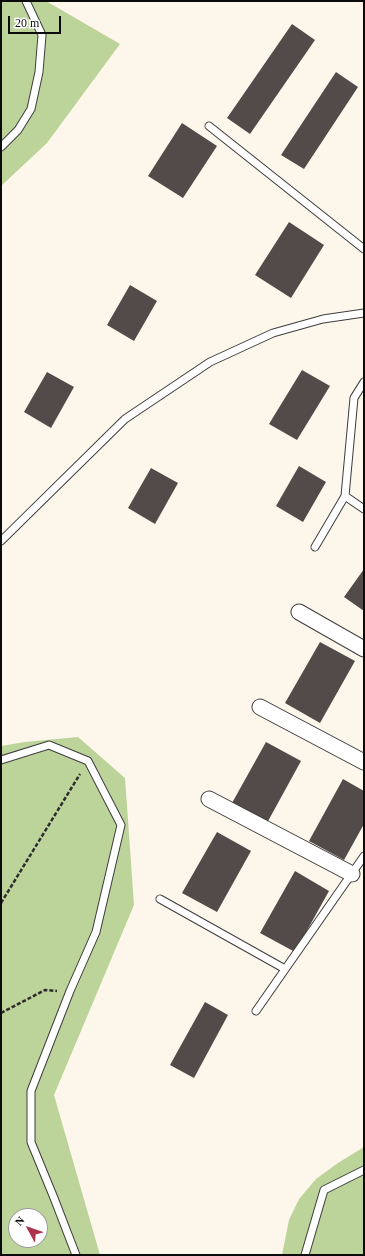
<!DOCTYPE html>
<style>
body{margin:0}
#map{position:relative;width:365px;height:1256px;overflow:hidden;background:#fdf7eb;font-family:Georgia,serif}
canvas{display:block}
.frame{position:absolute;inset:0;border:2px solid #0b0b0b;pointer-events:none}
.north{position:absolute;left:8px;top:1208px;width:40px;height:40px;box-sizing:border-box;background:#fff;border:1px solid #9d9d9d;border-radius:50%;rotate:310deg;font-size:11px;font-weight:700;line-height:16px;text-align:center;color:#0b0b0b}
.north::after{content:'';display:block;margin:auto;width:14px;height:18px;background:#ac324b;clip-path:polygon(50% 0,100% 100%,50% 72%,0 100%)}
.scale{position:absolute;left:8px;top:16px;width:53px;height:18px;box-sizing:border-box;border:2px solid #0b0b0b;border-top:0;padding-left:5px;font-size:12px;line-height:14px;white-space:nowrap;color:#0b0b0b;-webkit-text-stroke:3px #fff;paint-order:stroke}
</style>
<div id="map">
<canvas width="365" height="1256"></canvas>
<div class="frame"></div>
<div class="north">N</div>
<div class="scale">20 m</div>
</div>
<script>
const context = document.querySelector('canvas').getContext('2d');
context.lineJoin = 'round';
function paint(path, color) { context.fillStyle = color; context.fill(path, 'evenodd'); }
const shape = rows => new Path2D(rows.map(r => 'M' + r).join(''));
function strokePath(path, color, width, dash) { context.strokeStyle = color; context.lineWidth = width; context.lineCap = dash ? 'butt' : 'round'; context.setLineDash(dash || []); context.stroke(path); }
paint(shape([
 [1,1,46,1,120,44,47,143,1,186],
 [78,737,125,778,134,905,54,1095,100,1255,1,1255,1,746,25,742],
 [16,1216,40,1216,40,1240,16,1240],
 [364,1147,364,1255,282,1255,289,1220,299,1199,316,1179,338,1163]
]), '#bcd399');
paint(shape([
 [292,24,315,40,250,134,227,118],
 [336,72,358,87,304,169,281,155],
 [182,123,217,146,183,198,148,176],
 [289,222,324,245,291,298,255,275],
 [130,285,157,301,134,341,107,325],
 [302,370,330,386,297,440,269,424],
 [47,372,74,387,51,428,24,412],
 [299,466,326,482,303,522,276,506],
 [151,468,178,483,155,524,128,508],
 [364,569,364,611,344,597],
 [320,642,355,661,320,723,285,703],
 [266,742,301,761,267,823,232,803],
 [343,779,364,791,364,824,344,860,309,841],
 [217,832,251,851,217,912,182,893],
 [295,871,329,891,295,952,260,933],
 [205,1002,228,1015,194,1078,170,1065]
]), '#524b49');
const service = shape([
 [209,126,364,249],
 [1,147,18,130,31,109,39,72,42,35,26,1],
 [345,496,364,509],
 [1,541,125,419,210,362,273,333,323,319,364,313],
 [315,547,345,496,354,398,364,382],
 [1,760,49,745,88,761,121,825,96,932,70,991,31,1091,31,1142,54,1198,76,1255],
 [160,899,285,969],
 [256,1011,364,856],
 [305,1255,324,1190,364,1170]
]);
const minor = shape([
 [299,612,364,649],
 [260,707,364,762],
 [209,799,352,874]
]);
strokePath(service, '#3e3e3e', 9);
strokePath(minor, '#3e3e3e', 17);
strokePath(shape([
 [1,903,80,774],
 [1,1013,45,990,57,991]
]), '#2d2d2d', 2.5, [4, 2]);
strokePath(service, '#fff', 7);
strokePath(minor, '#fff', 15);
</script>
